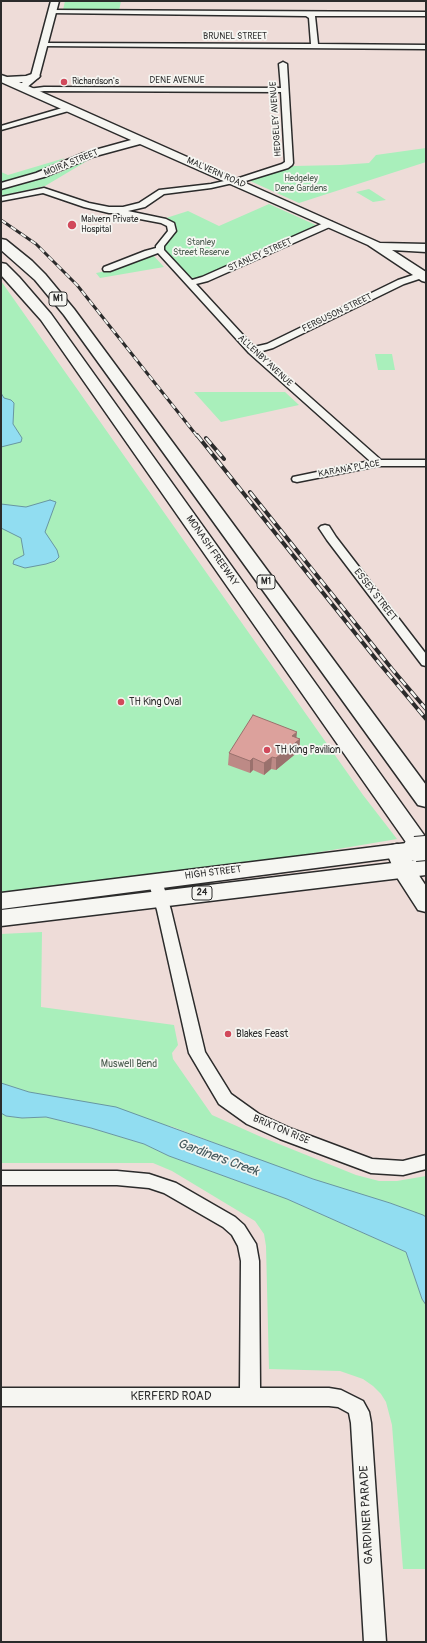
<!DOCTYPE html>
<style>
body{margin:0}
#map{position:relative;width:427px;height:1643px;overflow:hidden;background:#eedcd8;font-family:Pangolin,sans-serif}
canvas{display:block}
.frame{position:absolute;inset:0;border:2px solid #2b2b2b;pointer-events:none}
</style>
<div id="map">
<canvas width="427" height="1643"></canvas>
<div class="frame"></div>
</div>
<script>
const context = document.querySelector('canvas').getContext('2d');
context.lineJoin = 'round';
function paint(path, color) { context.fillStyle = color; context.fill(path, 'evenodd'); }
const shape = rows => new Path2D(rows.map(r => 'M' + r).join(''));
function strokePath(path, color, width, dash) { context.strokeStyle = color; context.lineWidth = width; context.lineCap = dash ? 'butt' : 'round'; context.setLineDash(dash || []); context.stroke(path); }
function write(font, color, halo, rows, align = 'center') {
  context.font = font + ' Pangolin,sans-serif'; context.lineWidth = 3.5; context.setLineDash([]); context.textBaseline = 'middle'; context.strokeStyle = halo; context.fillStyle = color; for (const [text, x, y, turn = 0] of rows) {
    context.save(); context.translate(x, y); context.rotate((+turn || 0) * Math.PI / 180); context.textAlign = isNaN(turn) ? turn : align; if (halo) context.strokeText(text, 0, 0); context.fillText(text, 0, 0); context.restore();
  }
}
paint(shape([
 [65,1,121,1,119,11,63,10],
 [426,148,426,162,299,203,248,180,294,166,340,165,369,163,376,155],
 [65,158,42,171,1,182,1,172,8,175],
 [92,158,45,186,1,196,1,189,59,173],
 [369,189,386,200,373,202,356,192],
 [269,204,318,226,200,279,193,278,189,276,164,249,164,246,177,230,172,223,163,219,188,211,219,226],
 [150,255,153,255,164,267,100,278,96,273,122,268,123,266],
 [1,281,363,795,397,839,273,860,1,894],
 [375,354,392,354,395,370,378,370],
 [194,392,285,392,299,405,221,422],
 [42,932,41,1007,174,1025,178,1045,172,1053,173,1059,212,1115,259,1136,356,1175,379,1181,397,1181,426,1176,426,1217,390,1203,336,1187,254,1158,173,1127,29,1092,1,1083,1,934],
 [1,1113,6,1116,22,1118,46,1117,91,1128,144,1144,169,1156,287,1199,406,1252,422,1299,426,1305,426,1569,403,1569,392,1425,386,1402,381,1394,373,1386,363,1379,340,1371,269,1369,266,1246,264,1234,255,1221,172,1171,153,1163,1,1163]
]), '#a9efbb');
const water = shape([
 [1,393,4,398,11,400,14,403,13,424,22,438,21,442,1,447,1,393],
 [50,500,56,502,45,532,57,550,59,557,55,561,46,564,25,568,13,564,14,560,24,555,21,538,1,528,1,504,26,507,50,500],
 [1,1083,29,1092,116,1107,313,1179,390,1203,423,1215,426,1217,426,1305,422,1299,406,1252,287,1199,169,1156,144,1144,91,1128,46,1117,22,1118,6,1116,1,1113,1,1083]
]);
paint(water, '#91ddf1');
strokePath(water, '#6896a2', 1);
const minor = shape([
 [52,10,426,12,426,16,315,16,318,44,426,45,426,49,41,46,40,45,43,43,311,44,309,18,306,16,50,13,49,12,52,10],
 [283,62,287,64,293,163,292,165,288,168,236,184,233,183,211,188,164,194,145,207,128,211,166,219,174,223,176,231,164,246,164,250,192,280,202,277,326,222,332,222,333,224,332,226,208,281,196,284,254,347,267,344,398,280,419,273,425,273,425,277,404,284,273,348,259,352,381,460,426,460,426,466,378,466,297,482,293,481,292,479,293,477,370,461,249,353,158,253,110,271,104,271,103,269,104,267,145,251,156,248,156,246,168,231,167,226,161,223,124,216,118,213,109,213,84,207,43,193,1,201,1,197,44,188,89,203,109,207,123,207,139,203,159,190,211,184,233,179,236,179,282,164,285,162,281,92,44,91,31,93,27,91,28,89,44,87,281,88,279,64,283,62],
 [69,106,73,108,72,110,1,130,1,126,69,106],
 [325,525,329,526,336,537,426,654,426,666,422,665,327,540,319,528,321,526,325,525],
 [155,876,160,877,162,881,171,910,205,1052,231,1094,259,1114,292,1129,372,1159,403,1161,426,1155,426,1169,403,1175,371,1173,280,1139,247,1124,219,1104,189,1053,157,910,148,881,150,877,155,876],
 [1,1171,117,1171,149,1174,176,1183,235,1217,244,1225,256,1244,259,1261,260,1388,329,1388,341,1390,363,1401,369,1412,371,1423,386,1642,364,1642,351,1423,349,1413,338,1407,329,1406,1,1406,1,1388,240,1388,241,1261,238,1246,232,1235,223,1227,164,1193,149,1188,117,1185,1,1185,1,1171]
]);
const tertiary = shape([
 [51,1,59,1,39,77,25,89,19,89,18,87,19,85,31,76,51,1]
]);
const secondary = shape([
 [35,73,40,76,38,78,28,82,19,82,380,243,426,244,426,252,392,250,426,272,426,282,422,281,368,245,140,144,92,157,44,177,1,189,1,183,36,173,84,153,131,140,1,82,1,75,7,77,26,76,35,73]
]);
const primary = shape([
 [415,842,423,844,426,849,423,854,1,909,1,893,415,842],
 [426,859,426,875,1,926,1,910,426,859]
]);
const motorway = shape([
 [1,239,6,240,32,261,45,274,74,309,426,785,426,807,418,805,64,315,35,280,1,250,1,239],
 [1,263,6,264,19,277,51,314,424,835,426,838,424,845,416,847,408,845,41,320,1,275,1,263],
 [397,844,405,846,420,877,426,886,426,912,418,910,398,879,386,851,389,846,397,844]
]);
strokePath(minor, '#2b2b2b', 3);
strokePath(tertiary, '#2b2b2b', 3);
strokePath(secondary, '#2b2b2b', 3);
strokePath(primary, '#2b2b2b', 3);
strokePath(motorway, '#2b2b2b', 3);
paint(minor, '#f6f6f2');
paint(tertiary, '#f6f6f2');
paint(secondary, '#f6f6f2');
paint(primary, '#f6f6f2');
paint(motorway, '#f6f6f2');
const railFar1 = shape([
 [1,220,36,244,77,285,197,436]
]);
const rail = shape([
 [197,435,375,658,426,719],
 [206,438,224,459],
 [250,492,392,669,426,709]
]);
strokePath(railFar1, '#2b2b2b', 3);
strokePath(rail, '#2b2b2b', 4);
strokePath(railFar1, '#f6f6f2', 2, [6]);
strokePath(rail, '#f6f6f2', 2.5, [8]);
const primaryBridge = shape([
 [415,849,426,848]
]);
strokePath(primaryBridge, '#2b2b2b', 26, []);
strokePath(primaryBridge, '#f6f6f2', 24);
paint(shape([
 [297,738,300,739,299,751,276,770,271,769,264,775,253,770,250,773,228,765,229,753]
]), '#bd8a86');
paint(shape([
 [297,732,296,742,300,739,299,751,276,770,276,758,292,736],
 [272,757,271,769,264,775,264,763],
 [253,758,253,770,250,773,250,761]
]), '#9a716d');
const building = shape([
 [253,715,297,732,292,736,300,739,276,758,272,757,264,763,253,758,250,761,229,753,253,715]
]);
paint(building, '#dca19c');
strokePath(building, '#9a716d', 1);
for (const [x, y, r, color] of [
 [64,82,4,"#d1495b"],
 [72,225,5,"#d1495b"],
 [121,702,4,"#d1495b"],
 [267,750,4,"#d1495b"],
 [228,1034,4,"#d1495b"]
]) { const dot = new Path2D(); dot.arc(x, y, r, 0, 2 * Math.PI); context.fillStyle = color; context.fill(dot); strokePath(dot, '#f6f6f2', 1.5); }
write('9px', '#2b2b2b', '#f6f6f2', [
 ["BRUNEL STREET",235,37],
 ["DENE AVENUE",177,81],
 ["HEDGELEY AVENUE",276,119,-94],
 ["MOIRA STREET",71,163,-22],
 ["MALVERN ROAD",216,173,24],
 ["STANLEY STREET",260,255,-24],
 ["FERGUSON STREET",337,313,-26],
 ["ALLENBY AVENUE",265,361,43],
 ["KARANA PLACE",349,469,-10]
]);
write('9px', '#2b2b2b', '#f6f6f2', [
 ["Richardson's",72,82],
 ["Malvern Private",81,220],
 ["Hospital",81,230]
], 'left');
write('9px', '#4a5c4f', '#f6f6f2', [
 ["Hedgeley",301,179],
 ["Dene Gardens",301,189],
 ["Stanley",201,243],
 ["Street Reserve",201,253]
]);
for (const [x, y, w] of [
 [58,299,18],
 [266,582,18],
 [202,893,20]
]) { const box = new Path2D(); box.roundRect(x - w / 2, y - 7, w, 14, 3); context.fillStyle = '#f6f6f2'; context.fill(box); strokePath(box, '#2b2b2b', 1); }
write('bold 9px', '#2b2b2b', null, [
 ["M1",58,299],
 ["M1",266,582],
 ["24",202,893]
]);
write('10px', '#2b2b2b', '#f6f6f2', [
 ["MONASH FREEWAY",212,551,55],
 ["ESSEX STREET",375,595,52],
 ["HIGH STREET",213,873,-7],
 ["BRIXTON RISE",281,1130,23]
]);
write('10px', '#2b2b2b', '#f6f6f2', [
 ["TH King Oval",129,702],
 ["TH King Pavilion",275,750],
 ["Blakes Feast",236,1034]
], 'left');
write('10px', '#4a5c4f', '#f6f6f2', [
 ["Muswell Bend",129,1064]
]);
write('12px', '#2b2b2b', '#f6f6f2', [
 ["KERFERD ROAD",171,1397],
 ["GARDINER PARADE",367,1515,-93]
]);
write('italic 13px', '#44585c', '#f6f6f2', [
 ["Gardiners Creek",218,1158,20]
]);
</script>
